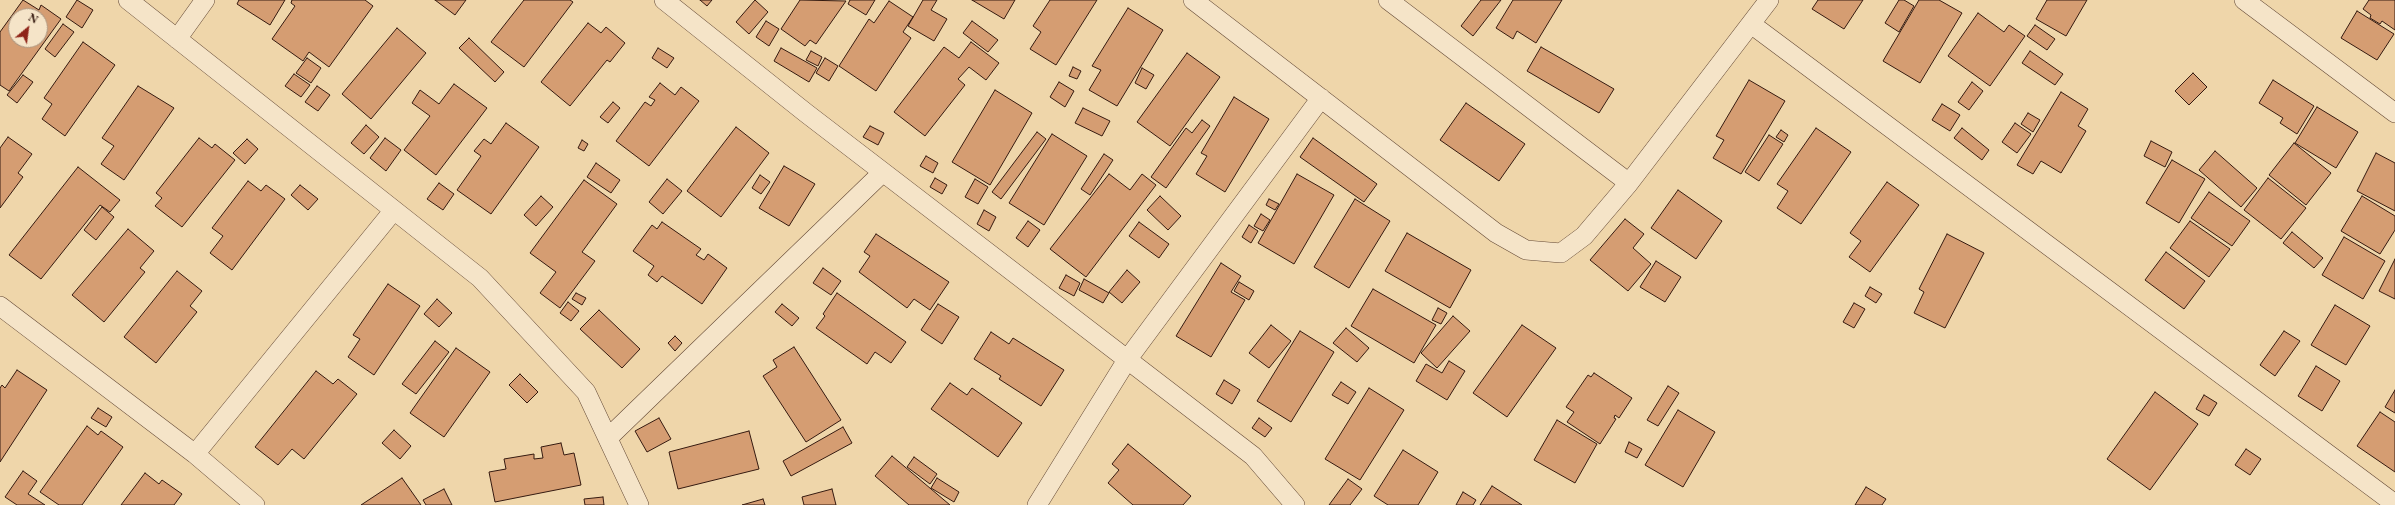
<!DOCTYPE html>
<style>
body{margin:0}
#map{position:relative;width:2395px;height:505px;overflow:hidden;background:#efd6aa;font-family:"EB Garamond",serif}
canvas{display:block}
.north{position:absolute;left:8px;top:8px;width:40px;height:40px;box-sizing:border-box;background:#f5e4c8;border:1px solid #a8937e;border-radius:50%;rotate:29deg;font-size:11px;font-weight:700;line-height:16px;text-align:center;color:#351a10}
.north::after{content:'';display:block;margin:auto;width:14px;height:18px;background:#8f2418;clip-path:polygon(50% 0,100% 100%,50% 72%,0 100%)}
</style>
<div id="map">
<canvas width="2395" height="505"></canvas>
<div class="north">N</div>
</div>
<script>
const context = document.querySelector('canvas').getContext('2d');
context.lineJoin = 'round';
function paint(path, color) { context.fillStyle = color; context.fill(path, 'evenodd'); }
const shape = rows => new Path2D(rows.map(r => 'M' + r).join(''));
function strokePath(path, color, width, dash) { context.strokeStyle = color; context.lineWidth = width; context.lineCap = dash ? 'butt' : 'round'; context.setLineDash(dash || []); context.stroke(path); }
const building = shape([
 [23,0,39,10,41,5,61,19,9,91,0,85,0,32,23,0],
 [16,16,40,16,40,40,16,40,16,16],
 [77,0,93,10,82,28,66,17,77,0],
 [239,0,285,0,270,25,237,4,239,0],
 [292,0,365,0,373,6,329,67,309,52,303,61,272,39,295,6,291,3,292,0],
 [435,0,466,0,455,15,435,0],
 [524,0,570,0,573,2,524,67,491,42,524,0],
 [700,0,712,0,707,6,700,0],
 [755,0,768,12,749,34,736,22,755,0],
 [800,0,846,1,816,44,810,40,805,46,781,29,800,0],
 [850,0,875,0,866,15,848,4,850,0],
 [923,0,937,0,931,10,947,19,934,41,908,26,923,0],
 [972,0,1015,0,1004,19,972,0],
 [1050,0,1097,0,1056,65,1030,49,1041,32,1033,26,1050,0],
 [1481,0,1501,0,1473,36,1461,26,1481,0],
 [1513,0,1562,0,1536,43,1517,31,1513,39,1496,28,1513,0],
 [1818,0,1863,0,1844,29,1812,9,1818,0],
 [1899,0,1904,0,1914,6,1899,32,1885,23,1899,0],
 [1919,0,1939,0,1962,13,1920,83,1883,61,1919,0],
 [2047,0,2087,0,2066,36,2036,19,2047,0],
 [2369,0,2395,0,2395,30,2382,21,2380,24,2370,18,2371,15,2363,9,2369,0],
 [889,1,913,17,903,32,911,38,876,91,839,66,869,19,874,23,889,1],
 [1128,8,1163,30,1117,106,1089,90,1101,70,1092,66,1128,8],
 [2357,11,2394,34,2377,60,2341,38,2357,11],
 [1978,13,2004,32,2009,25,2025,36,1990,86,1948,56,1978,13],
 [766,21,779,29,769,46,756,37,766,21],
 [972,21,998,40,988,52,963,33,972,21],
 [588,23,601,33,606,27,625,43,610,62,607,60,570,106,541,82,588,23],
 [63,24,74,32,55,57,45,49,63,24],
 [2035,25,2055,39,2047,50,2027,36,2035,25],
 [397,28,426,53,371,119,342,94,397,28],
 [469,38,504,72,495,82,459,48,469,38],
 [83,42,115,65,65,136,42,119,52,104,44,98,83,42],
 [971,42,999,63,986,80,969,67,958,79,965,85,925,136,894,112,944,47,959,58,971,42],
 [1541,47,1614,89,1599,113,1527,71,1541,47],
 [658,48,674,58,667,68,652,58,658,48],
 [781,48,817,68,809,82,774,61,781,48],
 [811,51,822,57,818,66,806,60,811,51],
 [2030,51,2063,74,2055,85,2022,63,2030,51],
 [1187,53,1220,77,1170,146,1137,122,1187,53],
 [307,58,321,68,311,83,296,73,307,58],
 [825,58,838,66,829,81,816,73,825,58],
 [1073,67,1081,71,1077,79,1069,76,1073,67],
 [1142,68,1154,75,1146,89,1135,83,1142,68],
 [2193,73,2207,87,2189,105,2175,91,2193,73],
 [294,74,310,85,301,97,285,86,294,74],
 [23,75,33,82,17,103,7,95,23,75],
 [1749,80,1785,101,1741,174,1713,158,1724,140,1716,136,1749,80],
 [2273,80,2314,106,2297,134,2280,123,2283,118,2259,103,2273,80],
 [1059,82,1074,91,1065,107,1050,97,1059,82],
 [1972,82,1983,91,1969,110,1958,102,1972,82],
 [660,83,675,95,681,87,699,101,649,166,616,141,645,102,651,106,655,100,649,97,660,83],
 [454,84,487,108,436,175,404,150,430,116,412,103,420,90,439,104,454,84],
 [138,86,174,108,124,180,101,164,114,146,102,138,138,86],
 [317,86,330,95,318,111,305,102,317,86],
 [995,90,1032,113,990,185,952,162,995,90],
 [2061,92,2088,109,2078,126,2086,131,2061,173,2041,161,2033,174,2017,165,2061,92],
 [1234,97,1269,119,1225,192,1196,174,1207,156,1201,153,1234,97],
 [613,102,620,108,608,123,600,117,613,102],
 [1466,103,1525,144,1499,181,1440,140,1466,103],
 [1942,104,1960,115,1950,131,1932,120,1942,104],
 [2317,107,2358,132,2336,168,2295,143,2317,107],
 [1083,108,1110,121,1102,136,1075,123,1083,108],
 [2028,113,2040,120,2033,132,2021,124,2028,113],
 [1202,120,1210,126,1166,188,1151,177,1186,128,1192,133,1202,120],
 [506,123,539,147,491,214,457,190,481,156,474,151,484,139,491,144,506,123],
 [2015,123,2031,134,2017,153,2002,142,2015,123],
 [366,125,379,137,364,154,351,143,366,125],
 [870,126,884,133,878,145,863,137,870,126],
 [736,127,769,153,721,217,687,191,736,127],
 [1816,128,1851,152,1801,224,1777,208,1788,191,1777,184,1816,128],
 [1962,128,1989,150,1982,160,1954,138,1962,128],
 [1781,130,1788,135,1784,142,1776,137,1781,130],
 [1037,132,1046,139,1001,199,992,192,1037,132],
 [1052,134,1087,156,1044,225,1009,203,1052,134],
 [1769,135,1783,144,1759,181,1745,172,1769,135],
 [8,137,32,154,18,173,23,177,0,208,0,148,8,137],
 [199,138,212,148,215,144,235,160,182,227,155,206,162,198,156,193,199,138],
 [385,138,401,150,386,171,370,158,385,138],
 [1313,138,1377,184,1364,202,1300,157,1313,138],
 [247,139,258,149,245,164,233,153,247,139],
 [582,140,588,144,584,151,578,148,582,140],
 [2151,141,2172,152,2165,167,2144,156,2151,141],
 [2294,143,2331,173,2306,205,2269,175,2294,143],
 [2215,151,2257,188,2241,207,2199,170,2215,151],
 [2376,153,2395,163,2395,211,2357,191,2376,153],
 [1104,154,1113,160,1090,195,1081,189,1104,154],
 [926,156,938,163,933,173,920,166,926,156],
 [2172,160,2205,179,2179,223,2146,203,2172,160],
 [596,163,620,180,611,193,587,177,596,163],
 [784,166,815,184,789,226,759,208,784,166],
 [78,167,120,200,110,212,100,205,41,279,9,255,78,167],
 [1109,174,1130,190,1142,174,1156,185,1086,277,1050,249,1109,174],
 [1297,174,1334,195,1294,264,1258,243,1297,174],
 [760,175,770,182,761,194,752,188,760,175],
 [935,178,947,185,942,194,930,187,935,178],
 [2268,178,2306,208,2281,239,2244,210,2268,178],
 [667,179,682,191,663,214,649,202,667,179],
 [975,179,988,187,978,204,965,197,975,179],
 [584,180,617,204,582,252,595,261,560,308,540,293,556,272,530,253,584,180],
 [248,181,261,191,266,185,285,199,232,270,210,253,223,236,212,228,248,181],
 [1887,182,1919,205,1870,272,1849,257,1861,241,1850,233,1887,182],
 [439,183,454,194,443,210,427,199,439,183],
 [300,185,318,199,308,210,291,195,300,185],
 [1678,190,1722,221,1696,259,1651,228,1678,190],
 [2209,192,2250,221,2232,246,2191,218,2209,192],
 [541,196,553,207,536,226,524,215,541,196],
 [1160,196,1181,216,1168,230,1147,210,1160,196],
 [2362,196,2395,216,2395,230,2380,254,2341,231,2362,196],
 [1269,199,1279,204,1275,210,1266,205,1269,199],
 [1355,199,1390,221,1349,288,1314,267,1355,199],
 [102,207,114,217,96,240,84,230,102,207],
 [984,210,996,217,989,231,977,224,984,210],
 [1261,214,1270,220,1263,231,1254,226,1261,214],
 [1625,219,1644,234,1633,248,1651,264,1628,291,1590,260,1625,219],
 [1028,221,1040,230,1028,247,1016,238,1028,221],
 [2190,221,2230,249,2209,277,2170,248,2190,221],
 [662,222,701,249,696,255,704,260,708,254,727,268,702,304,662,276,657,282,648,275,654,266,633,251,652,225,657,229,662,222],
 [1139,222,1169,244,1159,258,1129,236,1139,222],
 [1249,225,1258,231,1251,243,1242,237,1249,225],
 [128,229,154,251,140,268,145,272,104,322,72,295,128,229],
 [2292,232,2323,258,2314,268,2283,243,2292,232],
 [1407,233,1471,270,1450,308,1385,271,1407,233],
 [876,234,949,282,930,310,914,299,907,308,859,272,870,256,864,252,876,234],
 [1947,234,1984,253,1945,328,1914,313,1924,292,1919,289,1947,234],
 [2344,237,2385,261,2363,299,2322,275,2344,237],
 [2166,252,2205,281,2184,309,2145,280,2166,252],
 [2395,259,2395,299,2379,291,2395,259],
 [1656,261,1681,277,1665,302,1640,287,1656,261],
 [1221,263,1241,276,1231,292,1245,300,1211,357,1176,336,1221,263],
 [823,268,841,281,831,295,813,283,823,268],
 [1127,270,1140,282,1122,303,1109,292,1127,270],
 [177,271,202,291,190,306,197,312,156,363,124,337,177,271],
 [1066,275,1080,283,1074,296,1059,288,1066,275],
 [1084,279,1109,293,1103,303,1079,290,1084,279],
 [1239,282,1254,291,1249,300,1234,291,1239,282],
 [388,284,420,306,374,375,348,357,360,339,353,335,388,284],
 [1870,287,1882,294,1876,303,1865,296,1870,287],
 [1373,289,1436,325,1414,363,1351,326,1373,289],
 [576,293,586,298,582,305,572,299,576,293],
 [837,293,906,342,891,363,875,352,867,364,816,328,825,316,823,314,837,293],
 [437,299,452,313,439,327,424,314,437,299],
 [568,302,579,311,571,321,560,313,568,302],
 [1854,303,1865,309,1854,328,1843,322,1854,303],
 [782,304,799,318,792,326,775,312,782,304],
 [938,304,959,317,942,344,921,330,938,304],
 [2335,305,2370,326,2346,365,2311,345,2335,305],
 [1438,308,1447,313,1441,324,1432,320,1438,308],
 [599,310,640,349,622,368,580,329,599,310],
 [1453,316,1470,331,1437,368,1421,353,1453,316],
 [1271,325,1291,341,1269,368,1249,353,1271,325],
 [1522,325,1556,348,1507,417,1473,393,1522,325],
 [1346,328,1369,348,1357,362,1333,343,1346,328],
 [1300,331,1334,352,1291,422,1257,401,1300,331],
 [2284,331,2300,341,2275,376,2260,365,2284,331],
 [991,332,1009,344,1013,338,1064,370,1041,406,999,379,1001,376,974,359,991,332],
 [675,336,682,343,675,351,668,343,675,336],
 [435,341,449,352,416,394,402,384,435,341],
 [794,347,841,420,806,442,763,376,777,367,773,360,794,347],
 [456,348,490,372,444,437,410,413,456,348],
 [1449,361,1465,371,1447,400,1416,381,1426,364,1442,373,1449,361],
 [2316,366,2340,381,2322,411,2298,396,2316,366],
 [17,370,47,390,0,462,0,388,2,385,5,388,17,370],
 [316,371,333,384,338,379,357,394,304,459,292,449,278,465,255,447,316,371],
 [1594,373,1632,398,1619,418,1615,415,1614,418,1616,419,1600,444,1567,422,1574,412,1566,407,1588,375,1591,377,1594,373],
 [520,374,538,392,527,403,509,385,520,374],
 [1224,380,1240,390,1232,404,1216,394,1224,380],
 [1341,382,1356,392,1348,404,1332,395,1341,382],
 [950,383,967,395,972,388,1022,423,998,457,931,409,950,383],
 [1668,386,1679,393,1658,426,1647,420,1668,386],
 [1369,388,1404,410,1360,480,1325,459,1369,388],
 [2395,390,2395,413,2385,407,2395,390],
 [2155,392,2198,424,2150,490,2107,459,2155,392],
 [2204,395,2217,403,2209,416,2196,409,2204,395],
 [98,408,112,417,106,427,91,418,98,408],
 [1678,410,1715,432,1683,487,1645,465,1678,410],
 [2380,412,2395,422,2395,472,2357,446,2380,412],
 [659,418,671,439,647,452,635,431,659,418],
 [1259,418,1272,428,1265,437,1252,428,1259,418],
 [1557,420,1597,444,1575,483,1534,460,1557,420],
 [87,426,98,435,101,431,123,447,82,505,59,505,40,492,87,426],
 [843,427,852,443,791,476,783,461,843,427],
 [394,430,411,446,400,459,382,443,394,430],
 [749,431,759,469,678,489,669,452,749,431],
 [1629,442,1642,449,1637,458,1625,452,1629,442],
 [561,443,564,455,574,453,581,485,495,502,489,472,506,469,504,459,534,454,534,459,543,458,541,447,561,443],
 [1128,444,1191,496,1183,505,1133,505,1108,483,1119,470,1112,464,1128,444],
 [2246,449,2261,459,2250,475,2235,465,2246,449],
 [1403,450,1438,472,1418,505,1388,505,1374,496,1403,450],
 [892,456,950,505,909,505,875,476,892,456],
 [914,457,937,474,930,484,907,467,914,457],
 [23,471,37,481,28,494,45,505,17,505,5,497,23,471],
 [145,473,159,484,162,480,182,494,174,505,121,505,145,473],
 [402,478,421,505,361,505,402,478],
 [937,478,959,492,954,502,931,488,937,478],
 [1348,479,1362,489,1350,505,1329,505,1348,479],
 [1492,486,1522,505,1480,505,1492,486],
 [1866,487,1886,499,1882,505,1855,505,1866,487],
 [444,489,452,505,426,505,423,500,444,489],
 [832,489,836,505,804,505,802,497,832,489],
 [1463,492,1476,500,1473,505,1456,505,1463,492],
 [603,497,604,505,585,505,584,499,603,497],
 [763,499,765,505,742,505,763,499]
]);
paint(building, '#d59d72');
strokePath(building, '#351a10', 1);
const minor = shape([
 [128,0,480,278,586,392,639,505],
 [664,0,806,113,1253,456,1295,505],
 [1193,0,1496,233,1526,250,1561,253,1584,236,1629,183,1769,0],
 [1388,0,1629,183],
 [2244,0,2395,113],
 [1751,24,2395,504],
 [177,39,205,0],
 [0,306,195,454,255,505],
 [609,437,883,172],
 [195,454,394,210],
 [1037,505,1127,360,1321,98]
]);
strokePath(minor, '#644936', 20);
strokePath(minor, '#f5e4c8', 19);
</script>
